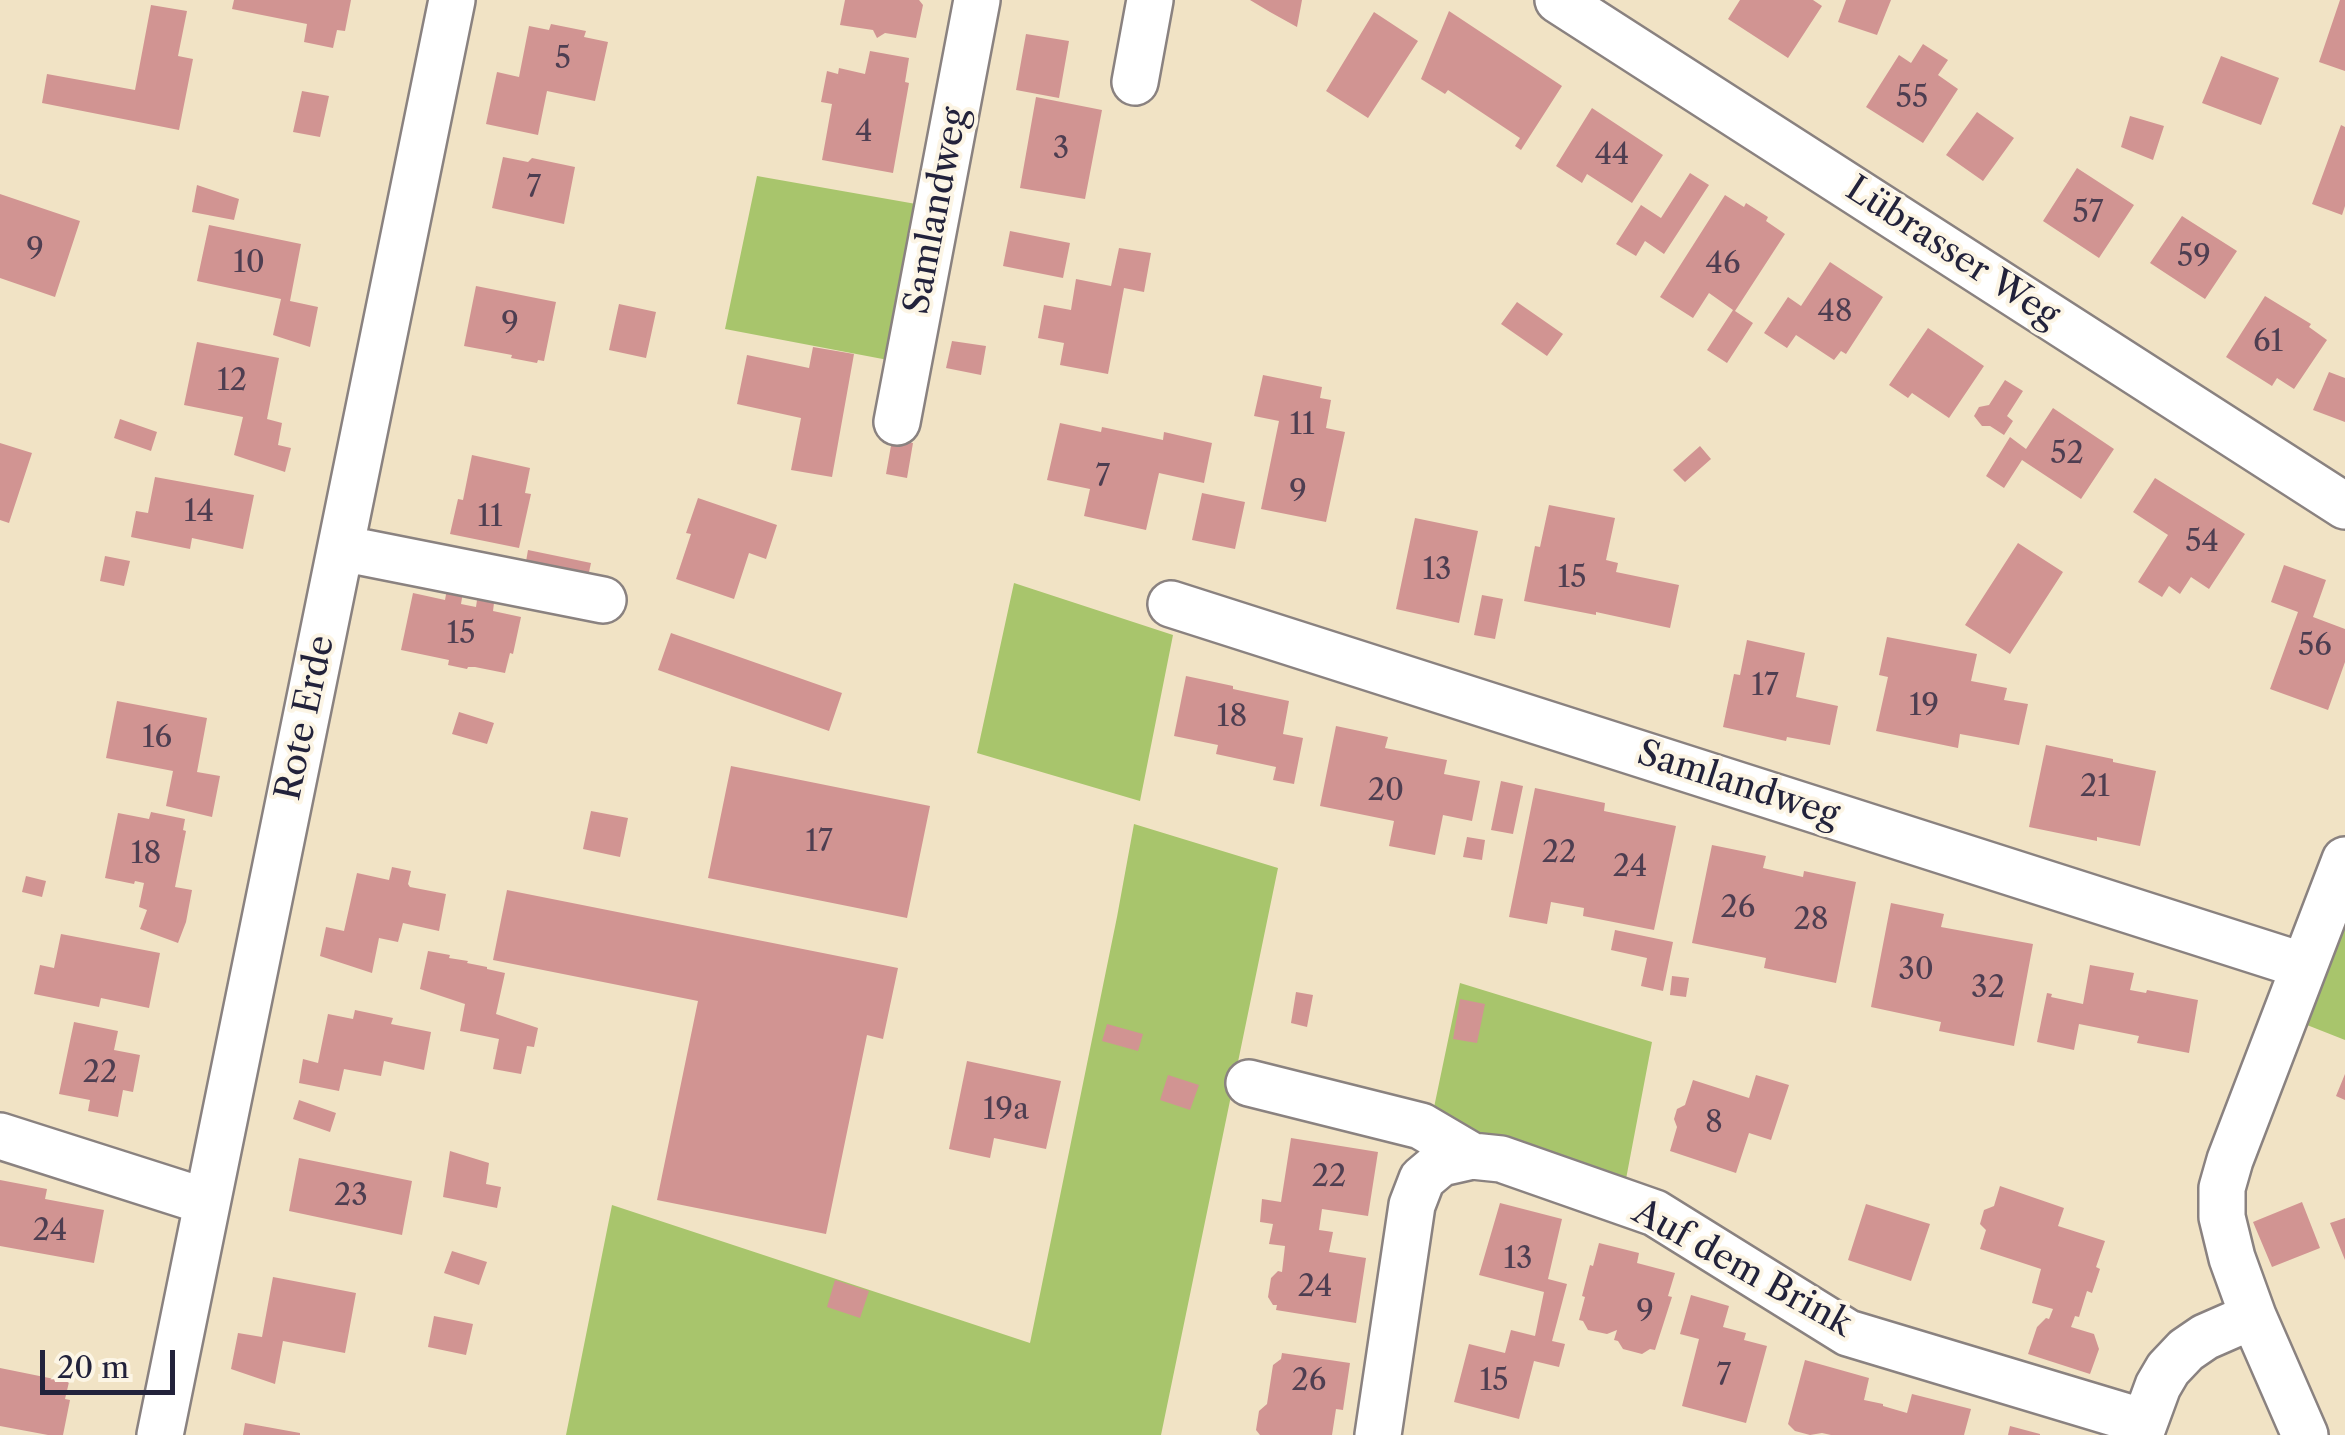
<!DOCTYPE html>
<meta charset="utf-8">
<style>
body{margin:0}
#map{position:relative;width:2345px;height:1435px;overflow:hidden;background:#f1e3c5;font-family:"Libre Caslon Text",serif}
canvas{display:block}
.scale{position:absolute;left:40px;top:1350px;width:135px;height:45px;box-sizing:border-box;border:5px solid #22223b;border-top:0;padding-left:12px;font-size:30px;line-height:35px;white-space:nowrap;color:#22223b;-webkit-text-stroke:8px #fcf5e5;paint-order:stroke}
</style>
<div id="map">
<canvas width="2345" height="1435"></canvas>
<div class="scale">20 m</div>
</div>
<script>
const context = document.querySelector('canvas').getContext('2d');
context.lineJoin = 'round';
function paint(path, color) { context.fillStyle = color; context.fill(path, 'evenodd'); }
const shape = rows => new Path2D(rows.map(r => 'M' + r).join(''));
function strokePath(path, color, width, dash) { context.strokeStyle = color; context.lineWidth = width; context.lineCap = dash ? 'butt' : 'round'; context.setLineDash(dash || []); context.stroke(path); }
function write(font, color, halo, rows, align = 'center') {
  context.font = font + ' "Libre Caslon Text",serif'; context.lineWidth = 8; context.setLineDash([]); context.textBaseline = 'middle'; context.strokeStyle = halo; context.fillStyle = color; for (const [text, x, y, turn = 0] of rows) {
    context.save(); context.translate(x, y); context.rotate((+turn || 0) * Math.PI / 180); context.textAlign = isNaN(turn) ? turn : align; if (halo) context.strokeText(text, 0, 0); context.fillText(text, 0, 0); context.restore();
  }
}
paint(shape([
 [757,176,916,204,888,360,725,329],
 [1014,583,1173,635,1140,801,977,753],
 [1134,824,1278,868,1161,1435,566,1435,612,1205,1030,1343,1117,917],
 [2345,926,2345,1040,2307,1025],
 [1460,983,1652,1042,1626,1179,1432,1117]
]), '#a8c56c');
paint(shape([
 [234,0,351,0,345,31,337,30,333,48,304,42,307,24,232,9],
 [845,0,919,0,923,5,916,38,885,33,877,38,873,30,840,25],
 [1250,0,1302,0,1297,27,1270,12],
 [1740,0,1813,0,1822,6,1788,58,1728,19],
 [1846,0,1891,0,1877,35,1838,22],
 [2340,0,2345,0,2345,71,2319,62],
 [151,5,187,11,178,56,193,59,179,130,42,103,47,74,135,90],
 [1449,11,1562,86,1521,150,1515,146,1520,138,1448,90,1445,94,1421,79],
 [1374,12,1418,41,1368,118,1326,91],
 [551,24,586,31,584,37,608,42,595,101,547,91,538,135,486,124,497,72,519,77,529,26,549,30],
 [1026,34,1069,41,1059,98,1016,90],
 [1923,44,1948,60,1938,75,1958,89,1923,143,1866,107,1899,55,1911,63],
 [870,51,909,58,905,82,909,83,893,173,822,160,832,104,821,102,827,71,838,74,839,68,865,74],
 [2221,56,2279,78,2261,125,2202,103],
 [302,91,329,96,320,137,293,132],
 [1036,97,1102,110,1085,199,1020,188],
 [1592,108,1663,155,1632,203,1587,174,1582,183,1556,166],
 [1977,112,2014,138,1983,181,1946,155],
 [2130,116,2164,126,2153,160,2121,147],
 [2341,125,2345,127,2345,206,2342,215,2312,204],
 [503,157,528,162,532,158,575,167,564,224,492,208],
 [2077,168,2134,205,2099,258,2043,221],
 [1690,173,1709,185,1664,254,1645,241,1636,256,1616,244,1641,205,1661,218],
 [197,185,239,199,234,220,192,212],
 [0,194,80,221,55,297,0,278],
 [1725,195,1744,207,1746,203,1768,217,1766,221,1785,234,1735,311,1753,323,1727,363,1707,350,1733,310,1709,293,1693,318,1660,297],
 [2182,216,2237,251,2205,299,2150,263],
 [209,225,301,244,290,301,318,307,310,347,273,335,281,299,197,281],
 [1010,231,1070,243,1063,278,1003,266],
 [1119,248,1151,253,1144,292,1124,288,1108,374,1060,365,1064,343,1038,338,1044,305,1071,310,1076,279,1111,286],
 [1830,262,1883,297,1846,354,1841,351,1834,360,1796,335,1787,348,1764,333,1788,297,1801,306],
 [476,286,556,302,544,361,538,360,537,363,511,358,512,355,464,346],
 [2265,296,2311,324,2309,327,2327,340,2294,389,2277,378,2272,386,2226,357],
 [1517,302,1563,334,1547,356,1501,324],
 [619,304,656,312,646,358,609,350],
 [1928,328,1984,366,1949,418,1912,393,1908,398,1889,385],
 [952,341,986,346,981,375,946,368],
 [197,342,279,358,267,419,282,423,278,445,291,448,285,472,234,455,243,417,184,405],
 [813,347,854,354,832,477,791,470,801,418,737,404,747,355,809,368],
 [2329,372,2345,378,2345,422,2313,410],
 [1263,375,1322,387,1320,398,1331,400,1326,428,1345,432,1326,522,1261,509,1279,421,1254,416],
 [2005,380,2023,391,2007,416,2013,421,2004,435,1990,426,1982,426,1974,416,1979,407,1989,405],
 [2053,408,2114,449,2081,499,2022,460,2004,488,1986,476,2010,437,2026,449],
 [120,419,157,432,151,451,114,438],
 [1060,423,1101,432,1102,427,1163,440,1164,432,1212,443,1204,483,1159,473,1146,530,1084,516,1090,489,1047,480],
 [892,440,913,443,907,478,886,474],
 [0,443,32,453,9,523,0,520],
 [1700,446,1711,459,1685,482,1673,470],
 [472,455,530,468,525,493,531,494,519,548,450,534,458,499,463,500],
 [155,477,254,495,243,549,192,538,190,549,131,537,136,511,148,513],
 [2155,478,2245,534,2209,589,2191,577,2180,594,2169,586,2162,597,2138,582,2168,535,2133,512],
 [1202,493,1245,502,1235,549,1192,540],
 [698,498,777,525,766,559,749,553,734,599,676,579,691,534,686,533],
 [1549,505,1615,518,1606,560,1618,563,1616,572,1679,585,1670,628,1596,612,1596,615,1524,601,1535,546,1540,547],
 [1415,518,1478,531,1459,623,1396,609],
 [2018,543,2063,572,2010,654,1965,625],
 [528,550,591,563,586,586,524,573],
 [105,556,130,561,124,586,100,581],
 [2284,565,2326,580,2313,617,2345,629,2345,662,2328,710,2270,689,2298,612,2271,602],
 [447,589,463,592,461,604,476,607,477,600,494,603,493,611,521,617,513,654,510,653,505,673,475,667,468,667,467,669,448,665,449,660,401,650,413,593,445,600],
 [1482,595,1503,599,1495,639,1474,635],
 [671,633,842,693,829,731,658,670],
 [1887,637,1977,654,1971,681,2007,688,2004,700,2028,704,2019,745,1960,734,1958,748,1876,731,1888,677,1879,675],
 [1747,640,1805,653,1796,697,1838,706,1830,745,1787,737,1786,741,1723,727,1734,674,1740,675],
 [1186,676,1233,686,1233,689,1289,701,1283,734,1303,738,1294,784,1273,780,1276,767,1216,754,1218,745,1174,736],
 [117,701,207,718,197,772,220,776,212,817,166,806,173,771,106,758],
 [459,712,494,723,487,744,452,734],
 [1336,726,1388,737,1385,748,1447,760,1444,774,1480,781,1472,821,1443,815,1435,855,1389,846,1394,821,1320,806],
 [2046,745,2113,759,2113,762,2156,771,2140,846,2097,837,2097,841,2029,827],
 [731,766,930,806,907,918,708,878],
 [1501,781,1523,786,1513,834,1491,830],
 [1535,788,1605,803,1604,811,1676,826,1654,930,1583,916,1584,908,1551,902,1547,924,1509,917],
 [591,811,628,818,620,857,583,849],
 [151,812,185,819,183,830,186,831,175,887,192,890,186,922,178,943,140,929,147,910,139,907,144,883,135,881,134,884,105,878,118,813,149,819],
 [1467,837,1485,840,1482,860,1463,857],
 [1712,845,1766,856,1763,868,1803,877,1804,871,1856,882,1836,983,1764,968,1766,958,1692,943],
 [392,867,411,871,408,884,410,887,446,894,439,931,403,923,398,942,379,938,372,973,320,956,326,927,344,931,357,873,389,880],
 [26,876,46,881,42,897,22,892],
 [507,890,898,968,883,1039,867,1035,826,1234,657,1200,698,1001,493,960],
 [1891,903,1944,914,1941,927,2033,944,2014,1046,1939,1031,1941,1022,1871,1007],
 [1615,930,1673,942,1663,991,1641,986,1647,958,1611,950],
 [61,934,160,953,149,1008,101,998,99,1007,34,994,40,965,54,968],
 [428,951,450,955,449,958,468,961,467,963,487,967,487,969,505,973,496,1014,538,1028,534,1047,527,1046,521,1074,493,1069,499,1039,460,1031,465,1004,420,989],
 [2090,965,2134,973,2130,990,2146,993,2147,990,2198,1000,2189,1053,2137,1043,2139,1036,2079,1024,2074,1050,2037,1042,2047,993,2052,994,2051,997,2083,1004],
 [1672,976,1689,978,1686,997,1670,995],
 [1296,992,1313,995,1307,1027,1291,1023],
 [1460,999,1485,1004,1477,1043,1453,1039],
 [355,1010,393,1018,391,1024,431,1032,424,1070,384,1061,381,1076,344,1069,339,1091,299,1083,303,1059,318,1063,328,1014,353,1019],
 [74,1022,118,1031,114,1050,140,1055,133,1092,123,1090,118,1117,88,1111,90,1100,59,1094],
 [1107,1024,1143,1034,1138,1051,1102,1041],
 [967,1061,1061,1081,1046,1149,994,1138,990,1158,949,1149],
 [2345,1074,2345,1100,2336,1096],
 [1168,1075,1199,1085,1190,1110,1160,1100],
 [1756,1075,1789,1085,1771,1140,1749,1133,1736,1173,1670,1151,1677,1127,1674,1119,1677,1109,1685,1105,1693,1080,1749,1098],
 [299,1100,336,1113,330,1132,293,1119],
 [1291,1138,1378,1152,1368,1216,1322,1209,1319,1230,1333,1232,1329,1252,1366,1258,1356,1323,1276,1310,1277,1305,1273,1305,1268,1297,1271,1278,1278,1271,1282,1272,1285,1246,1269,1244,1273,1224,1260,1222,1262,1199,1281,1202],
 [450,1151,489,1163,486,1184,501,1187,497,1208,443,1197],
 [299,1158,412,1181,402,1235,289,1211],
 [0,1180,47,1189,45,1199,104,1210,94,1263,0,1246],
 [2000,1186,2064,1208,2058,1226,2105,1241,2096,1267,2100,1269,2092,1293,2087,1291,2079,1317,2075,1316,2071,1327,2094,1334,2099,1349,2090,1374,2028,1354,2037,1327,2046,1318,2049,1319,2053,1309,2032,1303,2041,1269,1980,1249,1986,1230,1980,1224,1984,1210,1994,1206],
 [2302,1202,2320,1248,2272,1267,2253,1222],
 [1500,1203,1562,1219,1548,1279,1567,1284,1552,1341,1565,1344,1559,1367,1534,1361,1519,1419,1454,1402,1469,1344,1505,1353,1511,1330,1535,1336,1544,1292,1479,1275],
 [1866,1204,1930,1224,1911,1281,1848,1260],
 [2345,1218,2345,1260,2330,1223],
 [1599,1243,1639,1253,1637,1263,1675,1273,1668,1296,1672,1297,1655,1350,1650,1349,1642,1354,1623,1349,1618,1341,1614,1340,1617,1330,1607,1334,1588,1330,1583,1321,1579,1320,1585,1297,1582,1296,1590,1265,1593,1266],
 [452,1251,487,1262,479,1285,444,1273],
 [273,1277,356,1293,345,1353,283,1341,275,1384,231,1369,238,1333,262,1337],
 [835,1280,869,1291,860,1318,827,1307],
 [1691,1295,1729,1306,1723,1327,1746,1333,1744,1340,1767,1346,1746,1423,1682,1406,1699,1339,1680,1334],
 [434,1316,473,1324,466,1355,428,1347],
 [1282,1353,1350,1363,1343,1410,1336,1409,1332,1435,1260,1435,1256,1430,1259,1411,1267,1404,1273,1365,1281,1359],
 [1805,1360,1869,1378,1864,1400,1883,1404,1883,1406,1907,1413,1912,1394,1971,1409,1964,1435,1831,1435,1822,1433,1810,1435,1795,1431,1788,1424],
 [0,1368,69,1382,65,1399,70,1400,63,1435,48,1435,0,1426],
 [245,1423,300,1433,300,1435,243,1435],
 [2010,1426,2040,1434,2040,1435,2008,1435]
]), '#d19492');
const minor = shape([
 [1558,0,2345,506],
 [1135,82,1150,0],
 [897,422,977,0],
 [341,548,603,600],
 [1171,604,2304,966],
 [1249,1083,1421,1126,1472,1156],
 [0,1136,207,1202],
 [160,1435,452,0],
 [1378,1435,1412,1205,1422,1179,1441,1163,1472,1156,1501,1159,1655,1213,1848,1333,2144,1422],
 [2140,1435,2158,1386,2168,1369,2186,1350,2205,1337,2253,1316],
 [2305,1435,2253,1316,2232,1258,2222,1217,2222,1188,2230,1160,2345,860]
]);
strokePath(minor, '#8a8280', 50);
strokePath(minor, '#fff', 45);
write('30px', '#4e3e51', null, [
 ["5",563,59],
 ["55",1912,98],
 ["4",864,132],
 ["3",1061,149],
 ["44",1612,155],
 ["7",534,188],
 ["57",2088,213],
 ["9",35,250],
 ["59",2194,257],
 ["10",249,263],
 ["46",1723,264],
 ["48",1835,312],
 ["9",510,324],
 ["61",2268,342],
 ["12",232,381],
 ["11",1302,425],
 ["52",2067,454],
 ["7",1103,477],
 ["9",1298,492],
 ["14",199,512],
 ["11",490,517],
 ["54",2202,542],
 ["13",1437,570],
 ["15",1572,578],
 ["15",461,634],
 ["56",2315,646],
 ["17",1765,686],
 ["19",1924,706],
 ["18",1232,717],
 ["16",157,738],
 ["21",2095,787],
 ["20",1386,791],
 ["17",819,842],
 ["22",1559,853],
 ["18",146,854],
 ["24",1630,867],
 ["26",1738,908],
 ["28",1811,920],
 ["30",1916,970],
 ["32",1988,988],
 ["22",100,1073],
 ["19a",1006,1110],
 ["8",1714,1123],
 ["22",1329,1177],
 ["23",351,1196],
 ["24",50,1231],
 ["13",1518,1259],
 ["24",1315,1287],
 ["9",1645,1312],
 ["7",1724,1376],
 ["26",1309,1381],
 ["15",1494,1381]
]);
write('35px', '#22223b', '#fcf5e5', [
 ["Samlandweg",937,211,-79],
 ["Lübrasser Weg",1952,253,33],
 ["Rote Erde",306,718,-78],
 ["Samlandweg",1738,785,18],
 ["Auf dem Brink",1742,1269,29]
]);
</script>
